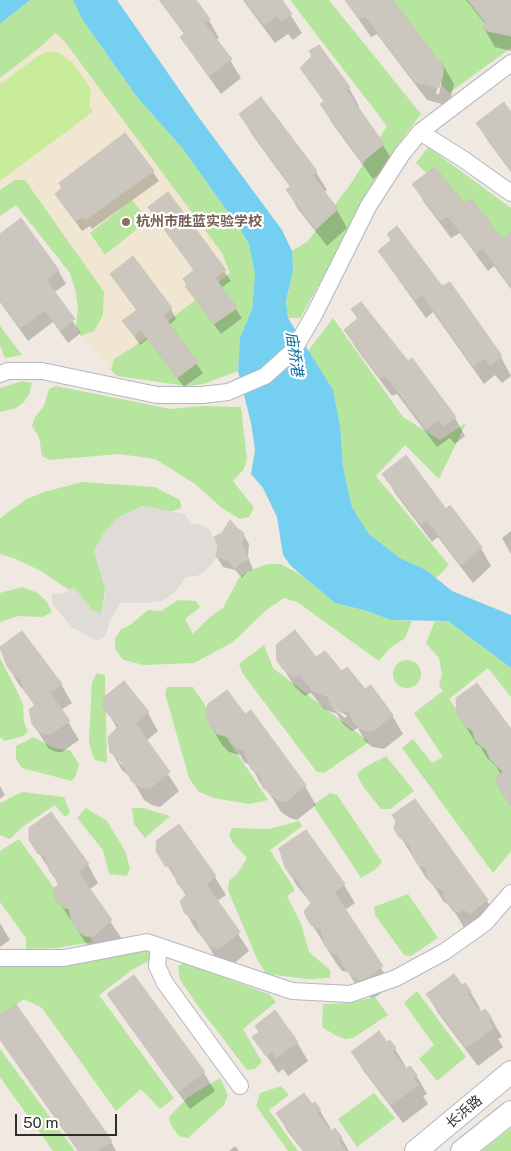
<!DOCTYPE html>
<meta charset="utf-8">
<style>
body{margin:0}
#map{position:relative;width:511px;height:1151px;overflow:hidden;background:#efe9e1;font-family:"Public Sans",sans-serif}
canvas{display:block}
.scale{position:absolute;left:15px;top:1114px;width:102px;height:22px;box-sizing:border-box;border:2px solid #2e2e2e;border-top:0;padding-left:6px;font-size:15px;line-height:18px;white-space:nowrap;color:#2e2e2e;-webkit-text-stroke:4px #fff;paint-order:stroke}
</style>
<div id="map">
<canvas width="511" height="1151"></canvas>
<div class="scale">50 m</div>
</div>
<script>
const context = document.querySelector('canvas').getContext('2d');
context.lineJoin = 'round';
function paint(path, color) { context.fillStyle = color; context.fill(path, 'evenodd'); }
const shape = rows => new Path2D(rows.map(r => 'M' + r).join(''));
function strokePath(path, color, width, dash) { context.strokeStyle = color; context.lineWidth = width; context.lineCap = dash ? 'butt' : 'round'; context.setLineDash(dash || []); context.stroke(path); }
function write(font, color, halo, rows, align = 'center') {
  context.font = font + ' "Public Sans","Noto Sans SC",sans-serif'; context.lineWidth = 4.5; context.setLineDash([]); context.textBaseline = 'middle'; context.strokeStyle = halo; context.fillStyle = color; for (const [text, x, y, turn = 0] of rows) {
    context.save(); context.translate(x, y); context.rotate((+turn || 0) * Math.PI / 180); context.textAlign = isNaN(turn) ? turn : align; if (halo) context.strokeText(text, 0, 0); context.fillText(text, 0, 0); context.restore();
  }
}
paint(shape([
 [55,33,65,42,222,253,230,274,187,386,117,376,111,370,81,336,94,331,103,315,104,292,25,181,0,190,0,78,44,44]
]), '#f0e6d1');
paint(shape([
 [30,0,73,0,82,19,137,97,183,149,240,229,249,244,255,275,252,310,240,337,238,371,203,384,187,386,117,376,111,370,114,359,141,342,230,273,222,253,65,42,55,33,44,44,0,78,0,24],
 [290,0,329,0,421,114,400,142,300,318,288,318,286,304,293,270,292,251,308,241,352,182,387,126],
 [382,0,511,0,511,48,449,93,429,70],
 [428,147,511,208,511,255,416,163],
 [15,180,25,180,104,292,103,315,94,331,81,336,76,326,78,307,75,289,70,273,16,205,0,216,0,190],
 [132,200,148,220,105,255,90,233],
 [333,318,403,417,440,440,466,423,439,479,405,445,376,476,449,565,436,578,426,570,400,558,369,534,352,507,343,466,340,425,333,391,308,351],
 [0,326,22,355,5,358,0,346],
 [23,381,32,383,29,394,24,402,16,408,0,412,0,388],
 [56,386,170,409,204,406,241,407,247,459,244,469,233,481,254,508,249,517,240,519,222,508,195,484,155,459,119,454,49,460,42,456,39,437,32,426,35,417,44,406,49,389],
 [82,482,155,487,180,500,181,508,170,512,143,506,117,518,101,615,92,610,74,588,69,590,41,571,16,559,0,554,0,519,3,516,27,499,44,492],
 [268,564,281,564,303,576,335,603,367,611,391,620,412,621,405,638,390,648,379,661,297,602,284,598,265,611,233,642,194,663,144,665,123,660,115,649,115,638,121,629,130,625,148,610,161,611,178,600,196,601,200,607,185,619,193,634,210,617,223,608,239,578,248,571],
 [22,587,38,593,47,602,52,612,42,617,18,616,0,622,0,593],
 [435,621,448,621,511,668,511,697,488,668,449,699,511,783,511,851,493,873,402,748,413,739,432,763,443,757,414,713,443,691,439,686,442,675,439,658,426,643],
 [264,645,273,668,369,742,324,773,317,772,243,674,239,664],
 [0,658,18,693,23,705,24,722,28,732,23,736,5,741,0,737],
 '393 674a14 14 0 1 1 28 0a14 14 0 1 1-28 0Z',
 [97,673,105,675,107,763,95,760,92,754,89,741,92,682],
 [167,687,193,687,268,800,249,804,213,798,198,791,189,778,165,693],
 [33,737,54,748,70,750,79,764,76,775,72,781,22,768,16,759,16,746],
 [386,756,414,791,390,809,381,809,362,785,357,774,362,769],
 [22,792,64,797,70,813,65,817,55,805,21,828,10,839,0,835,0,803],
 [330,793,337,795,382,862,376,869,361,878,313,805],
 [86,808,107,821,125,851,130,868,127,876,109,874,103,850,77,818],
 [132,808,143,808,170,816,145,838,134,824],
 [299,821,302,826,270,850,295,890,287,896,301,924,309,952,330,970,330,978,307,979,266,974,257,959,228,890,229,881,238,873,247,858,232,842,229,835,232,828,269,829],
 [19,839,93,942,56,948,26,949,26,938,0,902,0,851],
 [408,894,438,938,411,956,404,955,375,915,374,907],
 [147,949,152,959,132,970,99,995,174,1098,160,1109,141,1089,116,1111,42,1008,24,999,0,1016,0,965,51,967],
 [184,963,269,994,276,1002,243,1029,262,1062,255,1069,247,1070,198,1006,180,980,178,966],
 [417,991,466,1057,437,1081,419,1059,434,1045,404,1003],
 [375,997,388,1015,353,1038,345,1039,335,1035,322,1027,323,1004,349,1003],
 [0,1049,75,1151,53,1151,0,1077],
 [220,1078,228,1095,224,1105,188,1138,179,1136,171,1125,169,1117,188,1097],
 [281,1086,289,1095,269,1110,298,1151,288,1151,256,1106,260,1093],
 [374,1093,395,1118,357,1147,338,1119],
 [511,1128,511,1151,482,1151]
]), '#b6e59e');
paint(shape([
 [47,52,58,52,72,62,88,84,91,92,89,104,93,112,0,181,0,84,38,56]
]), '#c9ec9a');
paint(shape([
 [143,506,185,514,190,523,199,524,209,529,218,545,216,557,211,565,205,571,197,576,186,577,175,592,164,600,148,603,120,603,109,623,106,635,97,641,73,628,52,604,52,594,63,593,74,588,92,610,101,614,106,593,94,551,104,532,117,518]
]), '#dfdcd8');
paint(shape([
 [0,0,30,0,0,24],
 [73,0,117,0,197,115,282,230,292,251,293,270,286,302,288,318,333,390,340,425,343,466,352,507,369,534,400,558,426,570,452,591,511,615,511,668,448,621,391,620,367,611,335,603,291,566,283,555,277,517,263,488,251,474,255,450,251,423,238,371,240,337,252,310,255,275,249,244,240,229,183,149,137,97,82,19]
]), '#75cff0');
paint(shape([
 [159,0,194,0,209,20,219,38,216,40,230,60,241,78,221,94,193,55,182,37,185,35],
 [243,0,281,0,302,33,293,40,288,34,275,43],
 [345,0,392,0,437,61,443,65,454,84,449,106,427,100,377,34,371,37],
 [442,68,444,70,439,94,436,94],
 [466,0,508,0,511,3,511,51,495,47,485,30,486,25],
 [319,46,349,88,359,106,357,108,383,145,394,164,373,179,332,123,321,104,324,102,302,68,314,57],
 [261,99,316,172,327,190,324,192,337,210,347,228,327,246,298,209,288,191,291,188,251,133,241,115],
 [511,114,511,172,488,141,477,123],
 [153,172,159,181,92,229,90,226,82,231,56,194],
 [414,184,463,205,502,241,511,239,511,289,494,266,488,271,460,233,451,238,424,202],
 [168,194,231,281,221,288,242,318,221,334,193,296,188,286,195,271,150,208],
 [0,235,58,270,66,284,53,293,81,333,68,343,53,322,28,341,0,302],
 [380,251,442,288,449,284,501,357,511,376,502,383,495,375,484,384,433,312,426,318,391,269],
 [111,274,171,309,176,319,169,325,203,373,184,387,148,339,140,345,124,321,137,311],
 [352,309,408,363,412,360,455,418,465,436,455,444,450,438,437,447,397,394,392,396,356,348,345,330,358,320],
 [384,474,446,511,481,548,491,566,473,583,438,537,432,542,395,493],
 [511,531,511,554,502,538],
 [243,534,249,544,248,556,253,570,247,572,242,578,235,570,223,567,217,557,219,545],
 [316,658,342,673,365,691,392,715,403,734,384,749,372,747,365,741,358,728,352,731,343,724,337,714,324,709,311,693,305,696,295,687,278,660],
 [333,706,347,716,345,718,334,709],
 [8,666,61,684,72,703,61,710,79,740,62,752,56,752,49,749,33,724,35,707,29,696,19,685],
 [124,683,148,713,158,731,146,741,179,791,160,807,152,805,144,800,132,779,122,770,111,751,118,730,104,706],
 [118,758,127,769,118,761],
 [251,712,305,786,316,805,297,820,290,818,281,812,268,791,263,788,251,766,244,762,240,755,229,752,222,745,211,726,245,716],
 [458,713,511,731,511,806,499,786,501,775,496,766,487,758,480,746,476,744],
 [0,786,5,795,0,799],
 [415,801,487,901,498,919,465,929,451,906,444,902,433,885,426,878,400,836],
 [306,832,344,885,355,903,344,911,392,985,377,996,372,998,364,994,357,987,348,972,342,971,336,963,308,918,312,904,297,886,286,867],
 [30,839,88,865,98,883,89,890,122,939,97,954,87,945,57,899,59,885],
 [158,851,215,877,226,895,217,901,249,951,231,966,215,957,203,937,196,930,185,911,187,897],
 [0,923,10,940,0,947],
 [134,977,204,1073,215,1091,190,1109,120,1013,109,995],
 [462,987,470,991,481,1010,479,1011,491,1018,502,1037,498,1039,503,1047,478,1066,438,1013,428,995],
 [0,1017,111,1142,116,1151,78,1151,0,1040],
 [254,1037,297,1042,308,1061,288,1076,283,1069,278,1073],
 [387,1044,395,1049,406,1067,404,1068,416,1075,427,1094,423,1096,428,1104,403,1123,363,1070,353,1052],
 [312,1106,320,1111,331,1129,329,1130,341,1137,349,1151,303,1151,288,1132,278,1114],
 [235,1146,239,1151,229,1151]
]), '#0003');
const building = shape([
 [160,0,196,0,210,19,204,23,232,59,209,76,180,37,185,33,160,0],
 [245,0,282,0,292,14,281,22,277,16,264,25,245,0],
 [345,0,393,0,438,60,444,64,439,88,415,82,365,16,359,19,345,0],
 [468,0,511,0,511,36,483,30,485,22,468,0],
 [319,45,350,87,346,90,384,144,362,162,320,104,324,101,300,68,312,56,309,51,319,45],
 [261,97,317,171,312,175,338,209,316,229,286,190,291,186,239,114,261,97],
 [504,102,511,112,511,170,476,123,504,102],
 [125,133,154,171,85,220,83,217,75,221,55,194,62,188,59,183,125,133],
 [435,167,464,203,472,199,502,239,511,232,511,287,483,248,476,253,448,216,440,221,412,184,435,167],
 [168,192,226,270,215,278,237,308,214,324,185,286,187,285,183,279,194,270,148,207,168,192],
 [21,218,59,270,46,280,75,319,60,331,45,310,20,328,0,301,0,234,21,218],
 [397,226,442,286,450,282,502,356,490,365,484,358,473,366,422,294,415,300,378,251,391,240,387,234,397,226],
 [133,256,172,308,163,315,198,362,177,378,141,330,134,336,122,321,137,310,110,274,133,256],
 [361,302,408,361,412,358,456,417,443,426,439,420,426,429,386,376,380,378,344,330,358,318,351,309,361,302],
 [406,455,446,509,450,505,482,547,461,565,427,520,421,524,382,474,406,455],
 [230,520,237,528,244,533,242,544,249,560,241,563,235,569,228,560,216,557,218,545,214,537,222,533,230,520],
 [295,630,316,657,325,651,342,671,347,667,365,689,371,685,393,715,373,731,366,731,360,729,353,722,348,710,341,713,331,706,328,697,312,690,300,675,294,678,283,669,277,661,276,645,295,630],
 [22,631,62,684,50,693,70,721,51,734,44,734,37,730,32,724,29,710,35,705,24,690,21,680,13,674,7,666,0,647,22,631],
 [124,681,149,712,135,723,170,772,149,789,141,787,132,782,123,764,110,752,108,737,119,726,107,713,103,707,104,697,124,681],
 [477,683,511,729,511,806,498,787,496,777,503,772,490,759,486,749,482,747,475,740,473,731,464,725,457,713,456,698,477,683],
 [227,690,245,714,251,710,306,785,286,802,278,800,269,793,263,786,260,776,251,769,244,751,232,744,229,737,217,734,210,726,206,714,208,704,227,690],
 [415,799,488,900,469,914,464,909,459,912,453,911,444,898,444,891,432,884,428,877,426,869,419,865,414,859,410,846,398,836,394,828,396,821,392,815,415,799],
 [51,812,89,864,78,872,112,920,93,936,85,936,79,932,72,923,69,909,62,907,56,900,53,889,60,883,50,872,45,855,38,854,29,840,29,828,51,812],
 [179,824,216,876,206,884,240,932,220,948,213,948,207,943,200,934,197,921,190,918,184,912,180,901,187,894,177,883,172,867,165,866,156,851,157,840,179,824],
 [306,830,345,884,334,892,383,966,367,978,360,980,352,976,345,969,338,954,330,952,324,944,321,929,311,925,307,919,304,911,312,902,304,892,300,882,291,876,285,867,279,848,306,830],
 [454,974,462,985,465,983,471,991,467,994,481,1012,485,1009,492,1018,488,1021,493,1028,466,1048,426,994,454,974],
 [134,975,205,1072,178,1092,107,994,134,975],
 [16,1004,112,1141,97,1151,79,1151,0,1039,0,1015,16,1004],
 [275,1010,298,1042,276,1058,272,1052,266,1056,252,1037,259,1032,255,1026,275,1010],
 [379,1031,387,1042,390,1040,396,1048,392,1051,406,1069,410,1066,417,1075,413,1078,418,1085,391,1105,351,1052,379,1031],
 [304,1093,312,1104,315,1102,321,1110,317,1113,331,1131,335,1128,342,1137,338,1140,346,1151,304,1151,276,1113,304,1093]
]);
paint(building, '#cbc7bf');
strokePath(building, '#cbc5ba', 1);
const minor = shape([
 [420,132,463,159,511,193],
 [0,374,8,371,42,371,157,395,202,395,228,392,265,376,293,351,315,313,369,205,402,154,420,132,511,63],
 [159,946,157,966,165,983,240,1086],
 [0,958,64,958,147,942,292,991,350,994,396,978,444,952,485,923,511,893]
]);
const secondary = shape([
 [416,1151,511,1072],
 [462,1151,511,1112]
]);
strokePath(minor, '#b4b7c1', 18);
strokePath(secondary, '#b4b7c1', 24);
strokePath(minor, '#fff', 16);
strokePath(secondary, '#fff', 22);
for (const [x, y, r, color] of [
 [126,222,5,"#8d6e63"]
]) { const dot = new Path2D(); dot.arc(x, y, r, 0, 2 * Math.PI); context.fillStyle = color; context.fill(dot); strokePath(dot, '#fff', 2); }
write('bold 14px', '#785e54', '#fff', [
 ["杭州市胜蓝实验学校",136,222]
], 'left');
write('14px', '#2e2e2e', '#fff', [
 ["长浜路",464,1112,-40]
]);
write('italic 15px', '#0d6fa3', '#fff', [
 ["庙桥港",294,354,82]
]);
</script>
